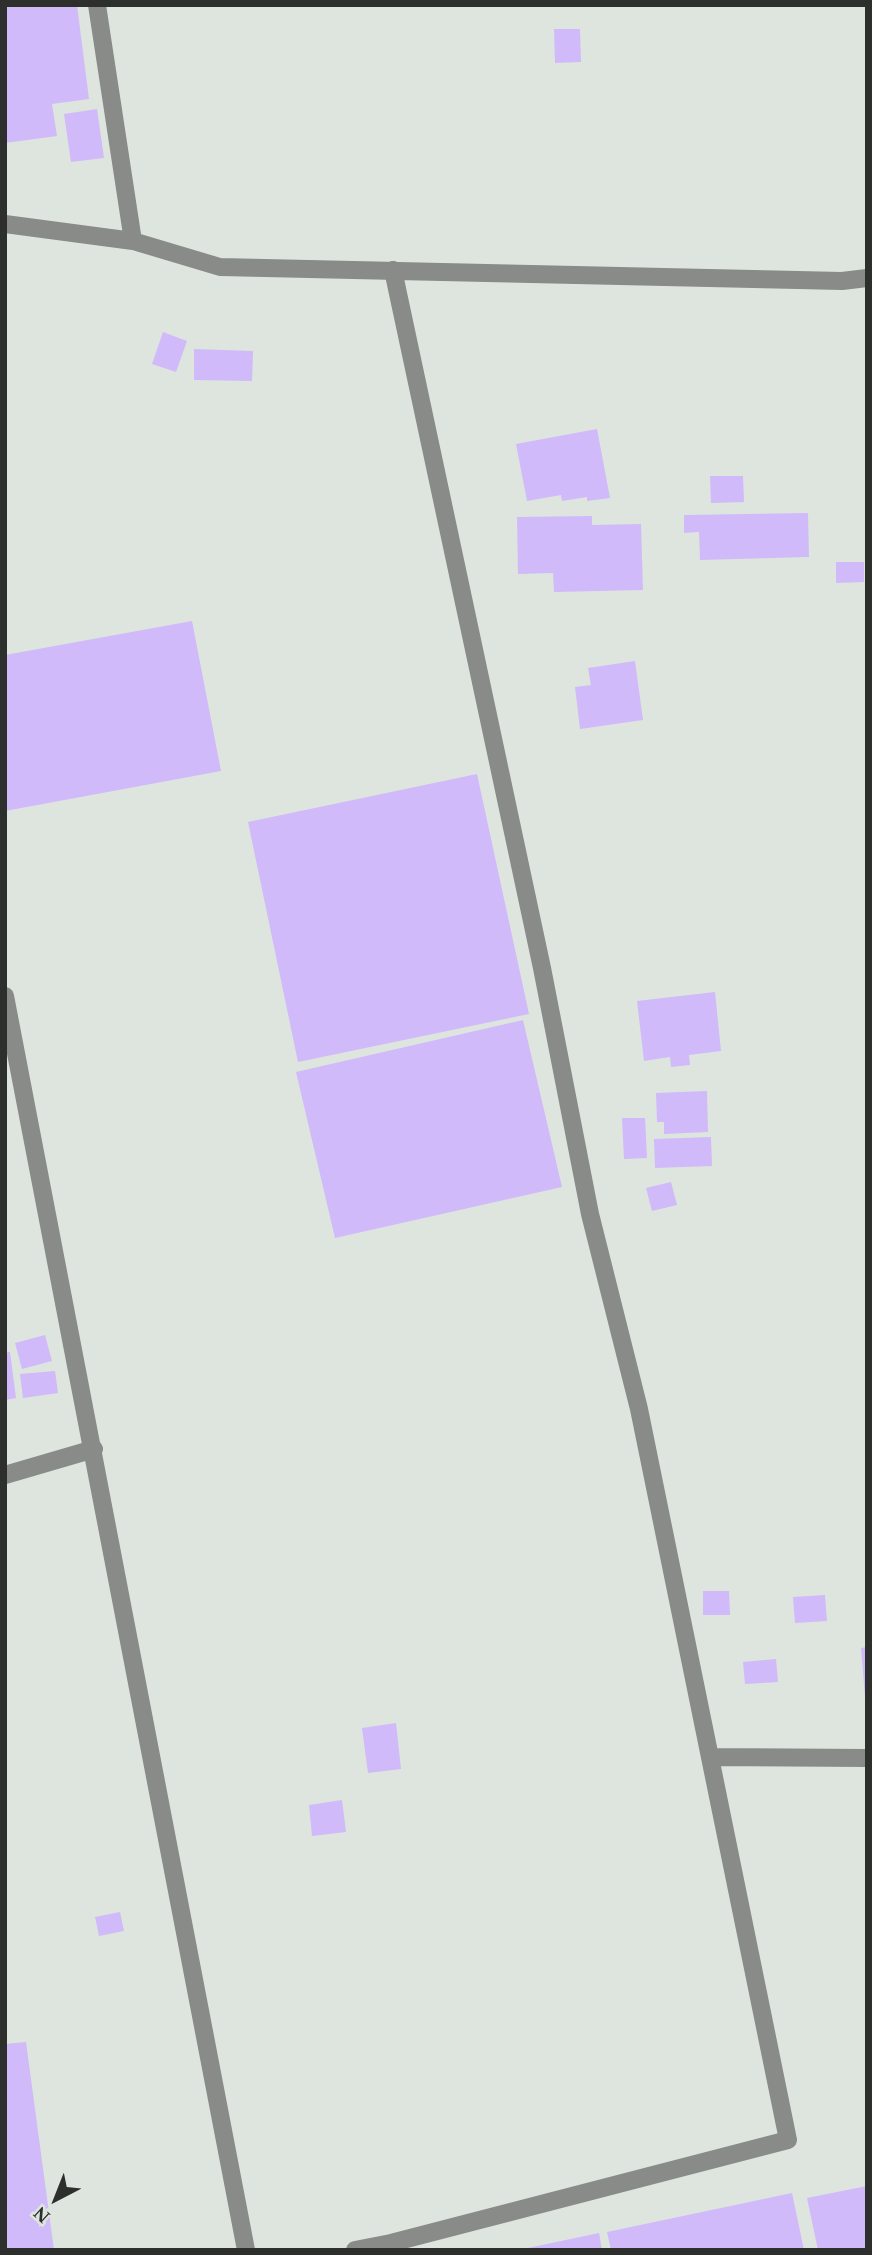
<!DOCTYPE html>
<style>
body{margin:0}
#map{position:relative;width:872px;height:2255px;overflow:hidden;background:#dee5de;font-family:"Times New Roman",serif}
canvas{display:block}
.frame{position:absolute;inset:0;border:7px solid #2c2f2c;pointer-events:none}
.north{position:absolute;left:21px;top:2164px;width:70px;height:70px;-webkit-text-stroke:5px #dee5de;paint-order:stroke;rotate:222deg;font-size:19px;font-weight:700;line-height:28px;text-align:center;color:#2c2f2c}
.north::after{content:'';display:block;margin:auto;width:24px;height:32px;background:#2c2f2c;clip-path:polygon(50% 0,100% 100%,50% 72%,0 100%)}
</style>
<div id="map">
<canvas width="872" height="2255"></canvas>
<div class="frame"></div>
<div class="north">N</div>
</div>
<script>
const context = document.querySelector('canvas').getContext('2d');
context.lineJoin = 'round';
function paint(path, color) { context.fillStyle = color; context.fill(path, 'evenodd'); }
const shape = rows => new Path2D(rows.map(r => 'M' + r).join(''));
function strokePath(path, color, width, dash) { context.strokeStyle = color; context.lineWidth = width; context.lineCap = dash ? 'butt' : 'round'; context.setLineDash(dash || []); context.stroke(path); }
paint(shape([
 [5,5,77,5,89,99,52,104,57,136,5,143],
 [554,29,580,29,581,62,555,63],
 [97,109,104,158,71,162,64,114],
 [163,332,187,341,176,372,152,364],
 [194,349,253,351,252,381,194,380],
 [597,429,610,498,587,501,587,497,562,501,561,495,527,501,516,444],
 [710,476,743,476,744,502,711,503],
 [808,513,809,557,700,560,699,532,684,533,684,515],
 [592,516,592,525,641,524,643,590,554,592,553,573,518,574,517,517],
 [836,562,864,562,864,582,836,583],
 [192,621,221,771,5,811,5,655],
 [635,661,643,720,580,729,575,687,591,685,588,668],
 [477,774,529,1014,298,1062,248,822],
 [715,992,721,1051,689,1055,690,1065,671,1067,670,1057,644,1061,637,1001],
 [523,1020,562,1187,335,1238,296,1072],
 [707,1091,708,1132,664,1134,664,1122,657,1122,656,1093],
 [622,1118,645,1118,647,1158,624,1159],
 [711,1137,712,1166,655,1168,654,1139],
 [671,1182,677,1205,652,1211,646,1188],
 [45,1335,52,1361,22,1369,15,1343],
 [10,1352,16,1398,5,1400,5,1353],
 [55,1371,58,1393,23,1398,20,1374],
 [703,1591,729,1591,730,1615,703,1615],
 [825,1595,827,1621,795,1623,793,1597],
 [867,1647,867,1697,865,1697,861,1648],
 [776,1659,778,1682,745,1684,743,1662],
 [396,1723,401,1769,368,1773,362,1728],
 [342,1800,346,1832,312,1836,309,1805],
 [120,1912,124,1931,99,1936,95,1917],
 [26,2042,54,2250,5,2250,5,2044],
 [867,2186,867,2250,818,2250,807,2198],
 [792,2193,804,2250,611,2250,607,2232],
 [599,2233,602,2250,523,2250,523,2249]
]), '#d0baf9');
strokePath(shape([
 [97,5,133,241],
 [5,224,133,241,220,267,842,281,867,278],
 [5,996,246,2250],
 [5,1475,94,1449],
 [710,1757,867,1758],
 [355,2250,391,2243],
 [392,2250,391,2243,788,2140,639,1409,590,1214,542,968,393,270]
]), '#888b88', 18);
</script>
